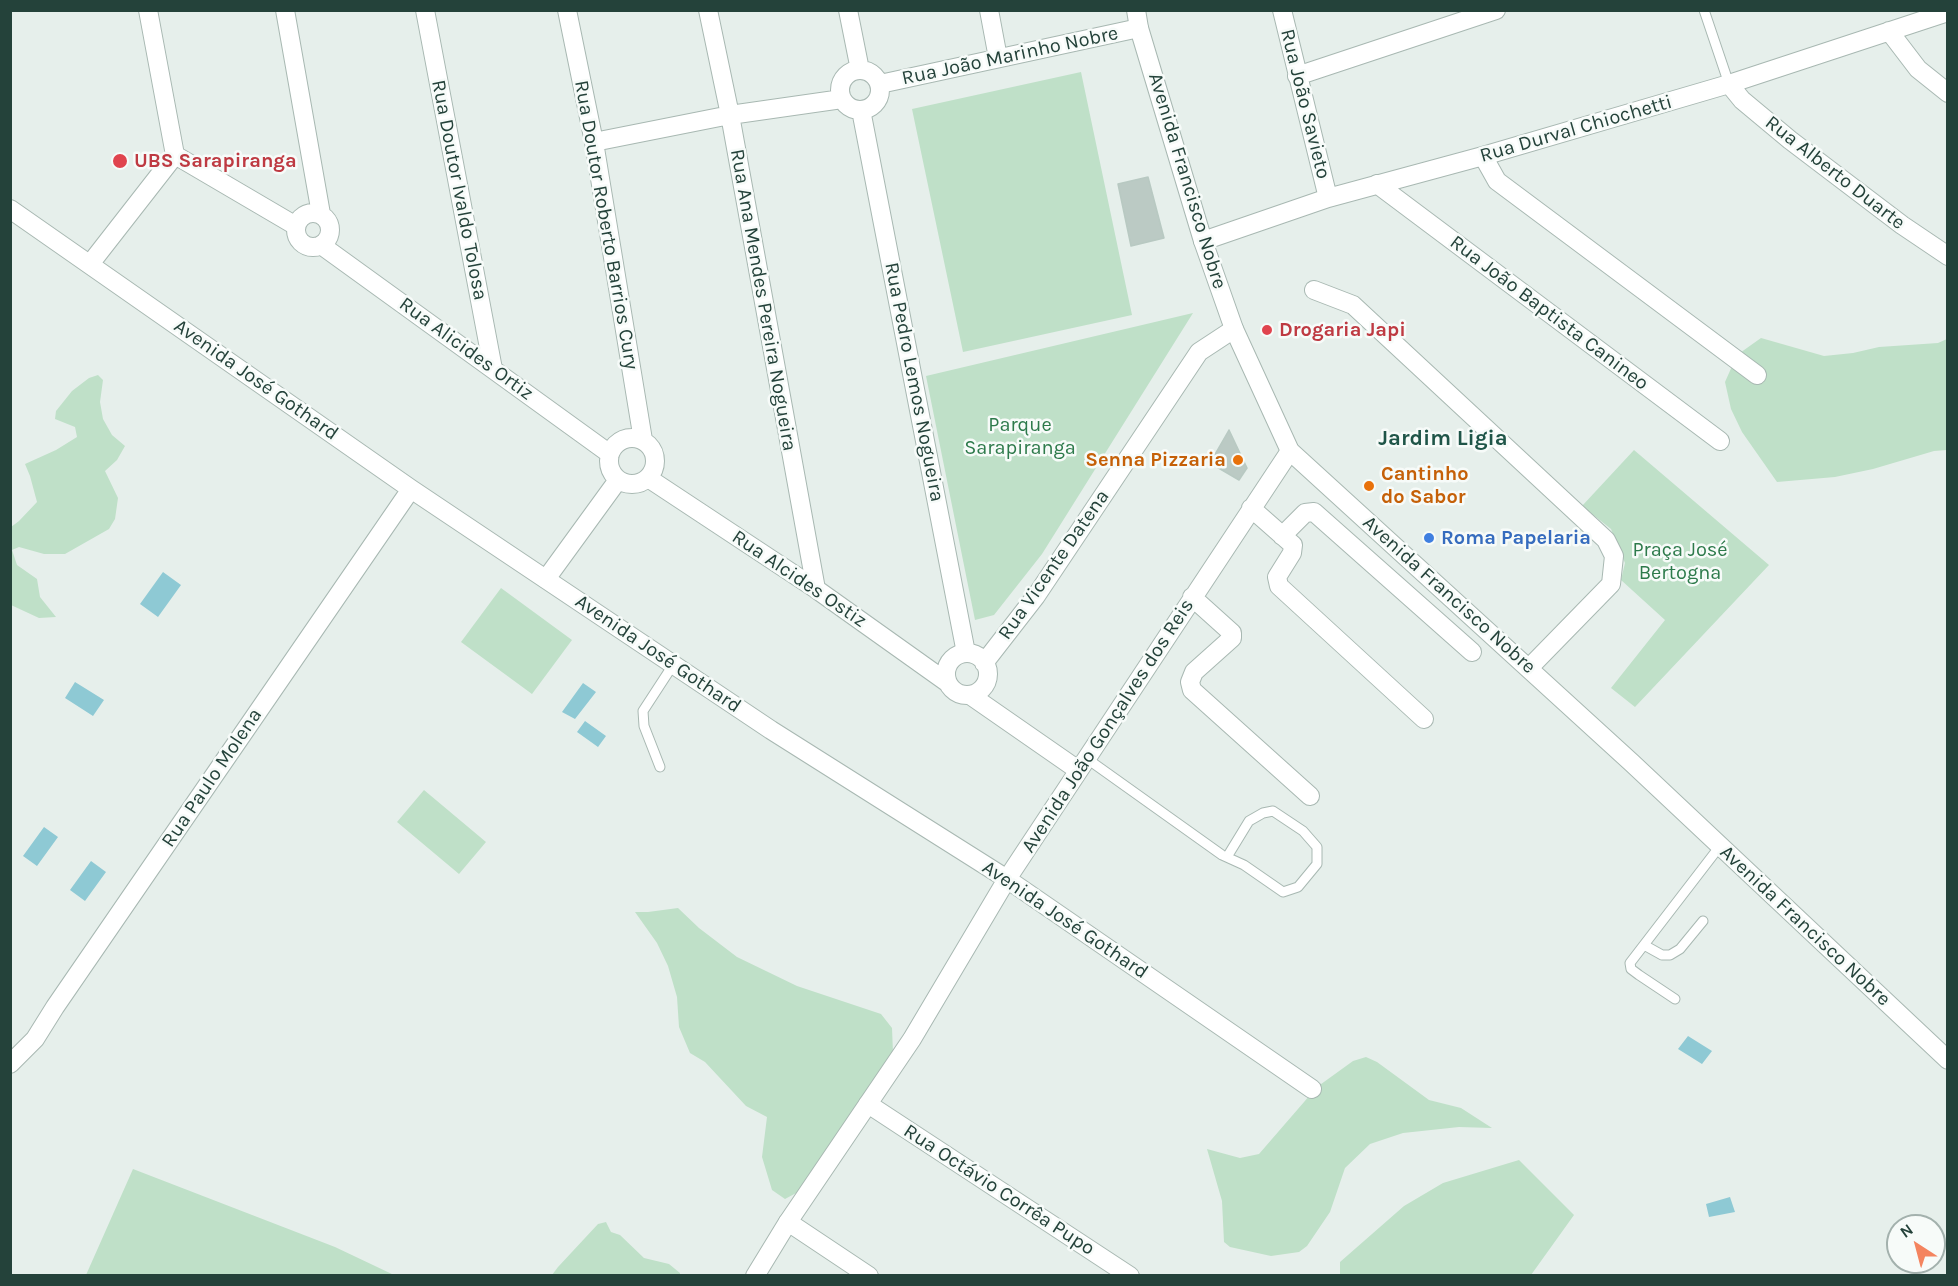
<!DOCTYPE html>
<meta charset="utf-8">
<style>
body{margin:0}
#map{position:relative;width:1958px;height:1286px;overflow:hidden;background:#e6efeb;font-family:Karla,sans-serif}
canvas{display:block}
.frame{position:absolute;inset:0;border:12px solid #24423a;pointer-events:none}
.north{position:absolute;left:1886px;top:1214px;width:60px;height:60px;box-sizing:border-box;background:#f7fbf9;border:2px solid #a3b1ad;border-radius:50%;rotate:324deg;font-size:16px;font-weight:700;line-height:24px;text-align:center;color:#24423a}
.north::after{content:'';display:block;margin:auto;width:21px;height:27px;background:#f4845f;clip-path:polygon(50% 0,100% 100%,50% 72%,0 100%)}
</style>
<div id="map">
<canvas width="1958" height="1286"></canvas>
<div class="frame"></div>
<div class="north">N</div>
</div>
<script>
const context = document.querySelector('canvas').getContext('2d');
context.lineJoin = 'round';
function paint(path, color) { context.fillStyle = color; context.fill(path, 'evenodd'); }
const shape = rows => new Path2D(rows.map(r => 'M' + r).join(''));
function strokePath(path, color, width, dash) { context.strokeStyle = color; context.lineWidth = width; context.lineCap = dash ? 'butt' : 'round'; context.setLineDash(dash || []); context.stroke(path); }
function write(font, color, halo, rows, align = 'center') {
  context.font = font + ' Karla,sans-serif'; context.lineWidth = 5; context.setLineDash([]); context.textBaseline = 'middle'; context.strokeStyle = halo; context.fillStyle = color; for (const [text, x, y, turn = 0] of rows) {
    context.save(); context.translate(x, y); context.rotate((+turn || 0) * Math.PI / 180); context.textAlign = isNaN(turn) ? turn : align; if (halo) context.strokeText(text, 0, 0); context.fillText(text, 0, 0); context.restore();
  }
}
paint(shape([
 [1081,72,1132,315,963,352,912,109],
 [1193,313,1042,554,994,615,975,620,926,376],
 [1761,338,1824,356,1853,353,1879,347,1938,343,1947,339,1947,450,1934,451,1873,469,1835,477,1777,482,1742,432,1731,409,1725,382,1737,355],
 [98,375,103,380,100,402,103,419,112,435,125,446,117,460,105,471,118,498,115,519,109,529,65,554,44,554,19,547,12,550,17,565,37,579,40,597,56,617,39,618,11,605,11,527,19,521,37,502,30,476,25,464,56,450,77,437,75,427,55,419,56,411,72,391,89,378],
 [1634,450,1769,565,1635,707,1611,688,1665,620,1621,580,1625,563,1611,529,1582,506],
 [501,588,572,640,532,694,461,642],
 [424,790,486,842,459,874,397,822],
 [678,908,699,928,737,957,797,986,881,1014,892,1028,893,1053,825,1166,798,1192,785,1199,772,1190,762,1157,767,1117,746,1106,705,1062,690,1053,679,1027,677,997,668,966,657,943,635,912,648,912],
 [1366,1057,1377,1062,1429,1100,1461,1108,1492,1128,1459,1127,1403,1133,1370,1144,1345,1168,1330,1212,1307,1246,1299,1252,1271,1256,1230,1247,1224,1242,1222,1201,1207,1149,1240,1158,1259,1154,1317,1087,1353,1061],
 [1519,1160,1574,1215,1531,1275,1340,1275,1340,1262,1404,1206,1443,1183],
 [133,1169,335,1247,394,1275,86,1275],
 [606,1222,611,1232,620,1235,644,1258,669,1264,680,1273,680,1275,552,1275,558,1267,598,1224]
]), '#bfe0c8');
paint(shape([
 [163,572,181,585,158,617,140,604],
 [75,682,104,700,93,716,65,698],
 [583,683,596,692,575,719,562,712],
 [585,721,606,736,598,747,577,732],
 [44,827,58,837,37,866,23,856],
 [91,861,106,872,85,901,70,890],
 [1688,1036,1712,1051,1702,1064,1678,1049],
 [1730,1197,1735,1212,1709,1217,1706,1204]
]), '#8ec9d4');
const building = shape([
 [1148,177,1164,238,1131,246,1118,184,1148,177],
 [1229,430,1247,468,1239,480,1210,463,1229,430]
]);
paint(building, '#bbcac4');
strokePath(building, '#b8c9c2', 1.5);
const service = shape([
 [1704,10,1729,84],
 [1086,758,1222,855,1244,865,1283,892,1298,887,1317,864,1317,847,1303,831,1273,811,1263,813,1249,821,1227,857],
 [660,767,644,726,643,711,673,665],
 [1644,945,1662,955,1670,955,1680,949,1703,921],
 [1675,999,1639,975,1631,969,1630,963,1720,846]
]);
const minor = shape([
 [285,10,321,214],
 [425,10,493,369],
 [567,10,594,142,643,440],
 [708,10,730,115,816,589],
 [848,10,860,70],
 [989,10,998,58],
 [1282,10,1328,198],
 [1889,31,1918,69,1948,93],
 '840 90a20 20 0 1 1 40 0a20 20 0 1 1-40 0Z',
 [1297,76,1496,10],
 [880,84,1139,28],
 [1729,84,1742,100,1790,140,1902,225,1948,256],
 [861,110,966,653],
 [594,142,730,115,842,99],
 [175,155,296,226],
 [1483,156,1497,181,1757,375],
 [1377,184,1720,441],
 '296 230a17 17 0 1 1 34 0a17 17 0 1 1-34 0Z',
 [1203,241,1328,198,1483,156,1729,84,1948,12],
 [321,245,610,454],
 [90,264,175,155,148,10],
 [1314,290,1353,305,1606,540,1614,556,1611,584,1529,668],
 '609 461a23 23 0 1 1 46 0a23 23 0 1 1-46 0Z',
 [1290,451,1007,879,1312,1089],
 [648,478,816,589,948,683],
 [1251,508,1293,545,1292,553,1277,577,1279,586,1424,719],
 [1282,536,1305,513,1314,512,1472,652],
 [546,579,618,480],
 [1192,597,1232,633,1232,638,1194,672,1190,682,1192,690,1310,796],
 '946 674a21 21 0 1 1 42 0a21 21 0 1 1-42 0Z',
 [984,663,1036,596,1199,352,1234,329],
 [970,695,1078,770],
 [868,1104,1130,1276],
 [788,1222,869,1276]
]);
const tertiary = shape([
 [1136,10,1139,28,1203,241,1234,329,1290,451,1632,763,1948,1060],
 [10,209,411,489,771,730,1007,879,912,1039,788,1222,755,1276],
 [10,1064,35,1039,55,1007,411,489]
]);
strokePath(service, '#a8b8b2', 11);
strokePath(minor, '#a8b8b2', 20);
strokePath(tertiary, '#a8b8b2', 20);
strokePath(shape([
 [378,1276,381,1276]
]), '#86b3a5', 3, [3, 4.5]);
strokePath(service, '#fff', 9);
strokePath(minor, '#fff', 18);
strokePath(tertiary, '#fff', 18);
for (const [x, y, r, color] of [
 [120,161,8,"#e0444e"],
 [1267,330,6,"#e0444e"],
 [1238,460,6,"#e8710a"],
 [1369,486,6,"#e8710a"],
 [1429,538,6,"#3f7fe0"]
]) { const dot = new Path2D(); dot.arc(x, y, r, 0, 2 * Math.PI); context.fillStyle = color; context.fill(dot); strokePath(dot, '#f7fbf9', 2); }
write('20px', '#24423a', '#f7fbf9', [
 ["Rua João Marinho Nobre",1010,56,-12],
 ["Rua João Savieto",1305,104,76],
 ["Rua Durval Chiochetti",1576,129,-16],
 ["Rua Alberto Duarte",1835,173,38],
 ["Avenida Francisco Nobre",1187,181,73],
 ["Rua Doutor Ivaldo Tolosa",459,190,79],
 ["Rua Doutor Roberto Barrios Cury",606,225,80],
 ["Rua Ana Mendes Pereira Nogueira",763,300,80],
 ["Rua João Baptista Canineo",1549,313,37],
 ["Rua Alicides Ortiz",466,349,36],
 ["Avenida José Gothard",256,380,35],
 ["Rua Pedro Lemos Nogueira",914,382,79],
 ["Rua Vicente Datena",1054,565,-55],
 ["Rua Alcides Ostiz",799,579,34],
 ["Avenida Francisco Nobre",1449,595,42],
 ["Avenida José Gothard",658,654,34],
 ["Avenida João Gonçalves dos Reis",1108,726,-57],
 ["Rua Paulo Molena",212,778,-56],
 ["Avenida José Gothard",1065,920,34],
 ["Avenida Francisco Nobre",1805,926,43],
 ["Rua Octávio Corrêa Pupo",999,1190,33]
]);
write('bold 20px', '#be3a42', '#f7fbf9', [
 ["UBS Sarapiranga",134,161],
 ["Drogaria Japi",1279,330]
], 'left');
write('20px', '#2d7a4b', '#f7fbf9', [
 ["Parque",1020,425],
 ["Sarapiranga",1020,448],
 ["Praça José",1680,550],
 ["Bertogna",1680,573]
]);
write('bold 20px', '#c56008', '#f7fbf9', [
 ["Senna Pizzaria",1226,460],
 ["Cantinho",1381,474,"left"],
 ["do Sabor",1381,497,"left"]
], 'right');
write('bold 20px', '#366cbe', '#f7fbf9', [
 ["Roma Papelaria",1441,538]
], 'left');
write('bold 22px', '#1f5548', '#f7fbf9', [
 ["Jardim Ligia",1443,439]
]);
</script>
